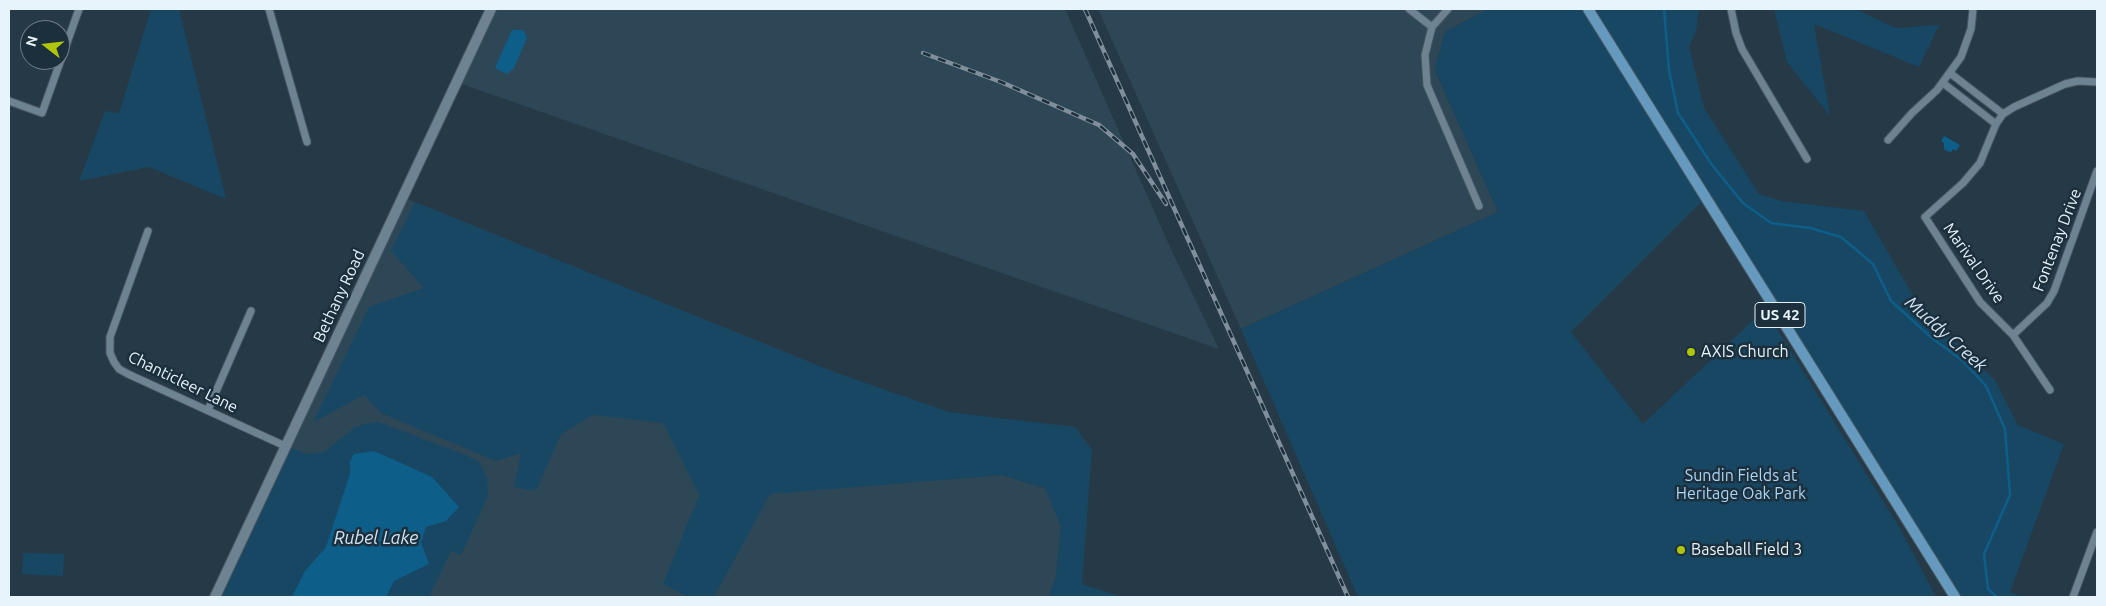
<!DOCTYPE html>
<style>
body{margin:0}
#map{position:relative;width:2106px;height:606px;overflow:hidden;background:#263947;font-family:Ubuntu,sans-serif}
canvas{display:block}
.frame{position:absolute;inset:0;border:10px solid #e8f4fc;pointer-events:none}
.north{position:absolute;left:20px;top:20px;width:50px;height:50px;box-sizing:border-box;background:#1c2f3c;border:1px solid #6e7e89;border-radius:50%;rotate:286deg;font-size:14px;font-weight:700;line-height:20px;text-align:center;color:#e8f4fc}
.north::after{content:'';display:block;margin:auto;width:18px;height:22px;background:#afc507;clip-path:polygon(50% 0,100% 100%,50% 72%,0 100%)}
</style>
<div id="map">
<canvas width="2106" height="606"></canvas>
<div class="frame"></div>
<div class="north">N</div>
</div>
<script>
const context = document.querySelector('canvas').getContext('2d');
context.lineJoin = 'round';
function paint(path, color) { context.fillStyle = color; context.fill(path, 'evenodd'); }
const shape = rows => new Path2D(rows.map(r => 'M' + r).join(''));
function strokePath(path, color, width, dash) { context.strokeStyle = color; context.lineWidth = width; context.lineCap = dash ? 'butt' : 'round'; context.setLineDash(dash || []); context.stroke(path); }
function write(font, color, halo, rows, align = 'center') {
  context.font = font + ' Ubuntu,sans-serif'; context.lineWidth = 5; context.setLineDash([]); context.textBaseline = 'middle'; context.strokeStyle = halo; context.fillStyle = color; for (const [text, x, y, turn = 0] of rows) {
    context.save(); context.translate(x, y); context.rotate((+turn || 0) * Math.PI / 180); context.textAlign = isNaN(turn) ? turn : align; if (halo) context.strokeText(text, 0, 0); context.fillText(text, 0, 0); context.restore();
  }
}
paint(shape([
 [491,9,1065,9,1169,245,1219,349,456,82],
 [1098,9,1488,9,1445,32,1435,70,1498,212,1241,329],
 [402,197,834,372,770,493,1002,475,1045,488,1061,526,1056,576,1049,597,215,597]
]), '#2d4757');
paint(shape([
 [151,9,179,9,226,199,149,167,79,181,105,111,119,113],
 [1488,9,1588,9,1592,15,1601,9,1699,9,1696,32,1689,46,1704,108,1759,194,1781,201,1864,211,1913,296,1933,314,1956,343,1995,380,2018,425,2064,444,2010,592,2022,597,1954,597,1706,197,1571,332,1643,424,1765,309,1899,527,1936,597,1358,597,1241,329,1498,212,1435,70,1445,32],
 [1774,9,1855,9,1896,28,1939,25,1919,67,1814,24,1830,116,1787,62],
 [415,202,834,372,949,412,1075,427,1092,450,1082,584,1122,597,1049,597,1056,576,1061,526,1045,488,1002,475,770,494,714,597,688,597,663,584,699,495,663,423,593,415,561,434,536,491,514,487,521,453,496,461,381,413,364,395,313,422,369,307,424,288,391,251],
 [378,422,466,455,480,463,487,478,488,496,461,555,451,551,429,597,215,597,285,446,308,454,324,452,354,428,364,424],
 [23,553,64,554,63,576,22,574]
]), '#184763');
paint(shape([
 [512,30,523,30,527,38,514,68,507,74,495,68],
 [1944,136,1960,145,1956,151,1953,149,1951,152,1947,151,1944,149,1944,143,1941,141],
 [374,451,432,477,459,507,446,521,426,527,421,542,429,564,394,581,386,597,292,597,305,571,326,547,350,474,350,461,354,454]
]), '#0e5e8a');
strokePath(shape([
 [1664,9,1669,70,1678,113,1712,165,1743,203,1771,223,1810,228,1841,237,1873,264,1891,301,1932,338,1963,361,1986,386,2005,429,2010,495,1984,554,1988,589,1997,597]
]), '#0e5e8a', 2.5);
const minor = shape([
 [269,9,307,142],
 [1409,9,1432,27],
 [1448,9,1432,27,1425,55,1427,85,1479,206],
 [1731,9,1736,33,1742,49,1807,159],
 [1950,73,2003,114],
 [1943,83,1996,124],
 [9,101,42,113,79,9],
 [1888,140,1912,113,1937,90,1961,57,1971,29,1973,9],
 [148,231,110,337,110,353,114,362,119,369,128,374,285,446],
 [2013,335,2047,303,2054,291,2097,171],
 [2050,390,2013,335,1980,302,1925,217,1963,183,1980,163,1996,124,2003,114,2014,107,2065,84,2078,81,2097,82],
 [208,410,251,311],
 [2073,597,2097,532]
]);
const secondary = shape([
 [215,597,491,9]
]);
const primary = shape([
 [1588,9,1955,597]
]);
strokePath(minor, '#475762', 9);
strokePath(secondary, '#475762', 12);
strokePath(primary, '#475762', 12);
strokePath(minor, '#6e8392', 7);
strokePath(secondary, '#6e8392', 10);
strokePath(primary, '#6599bd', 10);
const rail = shape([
 [1085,9,1348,597],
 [923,53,1001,82,1099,125,1133,154,1166,204]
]);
strokePath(rail, '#808f9b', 4.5);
strokePath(rail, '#1c2f3c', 2.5, [8]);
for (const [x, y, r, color] of [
 [1691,352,5,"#afc507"],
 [1681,550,5,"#afc507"]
]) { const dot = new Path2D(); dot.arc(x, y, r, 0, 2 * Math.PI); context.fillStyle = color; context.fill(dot); strokePath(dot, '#1c2f3c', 2); }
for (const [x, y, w] of [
 [1780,315,50]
]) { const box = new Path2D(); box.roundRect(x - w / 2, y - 12.5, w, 25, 4); context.fillStyle = '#1c2f3c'; context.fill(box); strokePath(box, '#e8f4fc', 1); }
write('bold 15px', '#e8f4fc', null, [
 ["US 42",1780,315]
]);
write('16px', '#e8f4fc', '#1c2f3c', [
 ["Fontenay Drive",2057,240,-69],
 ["Marival Drive",1974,263,55],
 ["Bethany Road",339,296,-65],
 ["Chanticleer Lane",183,382,26]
]);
write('16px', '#e8f4fc', '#1c2f3c', [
 ["AXIS Church",1701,352],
 ["Baseball Field 3",1691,550]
], 'left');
write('16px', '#abd5f4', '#1c2f3c', [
 ["Sundin Fields at",1741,476],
 ["Heritage Oak Park",1741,494]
]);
write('italic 18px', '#cee3f3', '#1c2f3c', [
 ["Muddy Creek",1946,334,42],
 ["Rubel Lake",376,538]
]);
</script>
